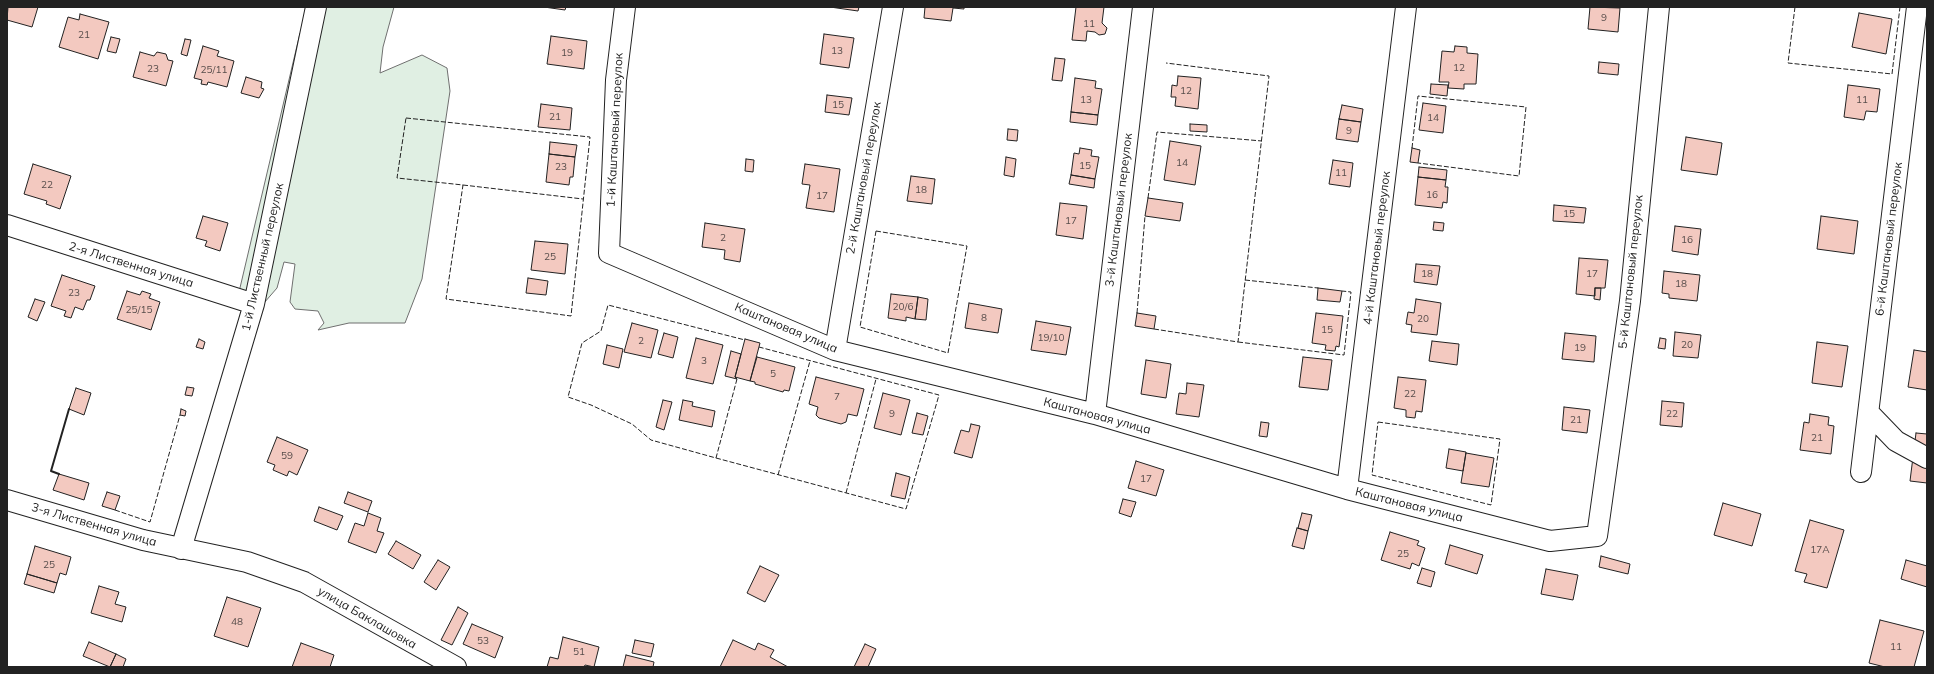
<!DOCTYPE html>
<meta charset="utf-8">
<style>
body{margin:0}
#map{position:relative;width:1934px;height:674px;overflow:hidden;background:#fff;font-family:Mulish,sans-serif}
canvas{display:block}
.frame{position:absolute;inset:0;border:8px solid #222;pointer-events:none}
</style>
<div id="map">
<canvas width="1934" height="674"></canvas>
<div class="frame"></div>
</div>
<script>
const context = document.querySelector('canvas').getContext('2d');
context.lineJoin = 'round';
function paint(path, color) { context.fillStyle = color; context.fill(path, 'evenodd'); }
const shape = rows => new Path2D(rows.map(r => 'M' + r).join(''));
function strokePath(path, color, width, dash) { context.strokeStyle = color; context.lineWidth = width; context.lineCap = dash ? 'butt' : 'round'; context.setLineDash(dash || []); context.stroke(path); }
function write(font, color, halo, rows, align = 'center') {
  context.font = font + ' Mulish,sans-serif'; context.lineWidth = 3; context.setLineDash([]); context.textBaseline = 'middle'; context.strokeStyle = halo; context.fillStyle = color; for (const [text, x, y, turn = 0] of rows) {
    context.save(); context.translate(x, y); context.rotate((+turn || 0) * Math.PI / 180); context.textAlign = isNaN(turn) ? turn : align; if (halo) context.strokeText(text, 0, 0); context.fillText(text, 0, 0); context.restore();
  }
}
const green = shape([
 [324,7,394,7,383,47,380,73,422,55,447,68,450,91,422,279,405,323,349,323,318,330,324,323,318,311,295,309,290,302,295,264,284,262,277,288,264,303,239,292,300,33,322,12,324,7]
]);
paint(green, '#e0efe3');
strokePath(green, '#6f6f6f', 1);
const building = shape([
 [8,7,38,7,32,27,7,20,8,7],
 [544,7,566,7,565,10,544,7],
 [830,7,859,7,858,11,830,7],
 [925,7,964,7,964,9,953,8,951,21,924,18,925,7],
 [1076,7,1104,7,1102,23,1107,28,1105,34,1099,35,1095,32,1087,31,1086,41,1072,40,1076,7],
 [1590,7,1620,8,1618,32,1588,29,1590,7],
 [1859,13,1892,19,1886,54,1852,47,1859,13],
 [80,14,109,22,98,59,59,47,68,17,79,20,80,14],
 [824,34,854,38,849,68,820,64,824,34],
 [551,36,587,41,584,69,547,64,551,36],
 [111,37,120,39,116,53,107,51,111,37],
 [185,39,191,40,187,56,181,54,185,39],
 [203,46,219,51,217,56,234,61,227,87,208,82,207,85,201,84,202,80,194,78,203,46],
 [1455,46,1467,47,1467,53,1478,54,1476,84,1464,84,1464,89,1448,88,1449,82,1439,82,1442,51,1454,52,1455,46],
 [140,52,154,56,157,52,166,54,168,60,173,61,166,86,133,77,140,52],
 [1055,58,1065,59,1062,81,1052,80,1055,58],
 [1599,62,1619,64,1618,75,1598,73,1599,62],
 [1178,76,1201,78,1198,109,1175,106,1176,97,1171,97,1172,85,1177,86,1178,76],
 [246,77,262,82,261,88,264,89,259,98,241,93,246,77],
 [1075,78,1096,81,1095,88,1102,89,1098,115,1071,112,1075,78],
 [1431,84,1448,85,1447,96,1430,94,1431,84],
 [1848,85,1880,89,1877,112,1866,111,1864,120,1844,117,1848,85],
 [827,95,852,98,849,115,825,112,827,95],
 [1423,103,1446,106,1443,133,1419,130,1423,103],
 [541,104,572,108,570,130,538,127,541,104],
 [1342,105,1363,109,1361,122,1339,119,1342,105],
 [1071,112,1098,115,1097,125,1070,122,1071,112],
 [1339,119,1361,122,1358,142,1336,139,1339,119],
 [1190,124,1207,125,1207,132,1190,131,1190,124],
 [1008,129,1018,130,1017,141,1007,140,1008,129],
 [1686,137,1722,143,1717,175,1681,170,1686,137],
 [1170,141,1201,146,1195,185,1164,180,1170,141],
 [550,142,577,145,575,157,549,154,550,142],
 [1080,148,1092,150,1091,156,1099,157,1095,179,1071,175,1074,153,1079,154,1080,148],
 [1412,148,1420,150,1418,163,1410,162,1412,148],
 [549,154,575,157,573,177,570,177,569,185,546,182,549,154],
 [1006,157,1016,159,1014,177,1004,175,1006,157],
 [746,159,754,160,753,172,745,171,746,159],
 [1333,160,1353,163,1350,187,1329,184,1333,160],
 [33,164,71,176,60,209,46,204,47,201,24,194,33,164],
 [805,164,840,169,834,212,806,208,810,185,802,184,805,164],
 [1419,167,1447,170,1446,180,1418,177,1419,167],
 [1071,175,1095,179,1094,188,1069,184,1071,175],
 [911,176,935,179,932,204,907,201,911,176],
 [1418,177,1446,180,1445,187,1448,187,1447,203,1443,202,1442,208,1415,205,1418,177],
 [1148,198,1183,203,1180,221,1145,216,1148,198],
 [1060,203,1087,206,1083,239,1056,235,1060,203],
 [1554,205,1586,208,1584,223,1553,221,1554,205],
 [203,216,228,223,220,251,205,246,207,241,196,238,203,216],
 [1821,216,1858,221,1854,254,1817,249,1821,216],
 [1434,222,1444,223,1443,231,1433,230,1434,222],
 [705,223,745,229,740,262,724,259,725,250,702,247,705,223],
 [1675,226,1701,229,1698,255,1672,251,1675,226],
 [535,241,568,244,565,274,531,270,535,241],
 [1579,258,1608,260,1605,288,1595,288,1595,296,1576,294,1579,258],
 [1416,264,1440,266,1437,285,1414,282,1416,264],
 [1664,271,1700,275,1697,301,1669,298,1669,294,1662,293,1664,271],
 [62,275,95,286,90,300,87,300,83,310,75,307,71,318,64,316,66,311,51,306,62,275],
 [528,278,548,281,546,295,526,293,528,278],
 [1318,288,1342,291,1340,302,1317,300,1318,288],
 [1595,288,1601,288,1600,300,1594,299,1595,288],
 [127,291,140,295,142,291,151,294,149,298,160,302,151,330,117,319,127,291],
 [891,294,918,297,915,319,906,317,906,321,888,318,891,294],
 [918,297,928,299,926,320,915,319,918,297],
 [35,299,45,302,37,321,28,317,35,299],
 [1416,299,1441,303,1437,335,1411,332,1412,325,1406,324,1408,312,1414,313,1416,299],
 [969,303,1002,309,998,333,965,328,969,303],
 [1137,313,1156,316,1154,329,1135,326,1137,313],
 [1316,313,1343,316,1339,347,1336,346,1335,351,1325,350,1326,345,1312,343,1316,313],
 [1036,321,1071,327,1066,355,1031,350,1036,321],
 [632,323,658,330,651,358,624,352,632,323],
 [1675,332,1701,335,1698,358,1673,356,1675,332],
 [664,333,678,337,673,358,658,354,664,333],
 [1565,333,1596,336,1594,362,1562,359,1565,333],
 [696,338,723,345,713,384,686,378,696,338],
 [1660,338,1666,339,1665,349,1658,348,1660,338],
 [199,339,205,342,203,349,196,347,199,339],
 [745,339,760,343,750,381,735,377,745,339],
 [1432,341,1459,344,1457,365,1429,361,1432,341],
 [1817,342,1848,346,1842,387,1812,383,1817,342],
 [607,345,623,349,619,368,603,364,607,345],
 [1914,350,1927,352,1927,390,1908,387,1914,350],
 [731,351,741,354,735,377,737,379,725,376,731,351],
 [757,357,795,367,789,391,784,390,783,392,755,384,755,382,750,381,757,357],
 [1303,357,1332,360,1328,390,1299,387,1303,357],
 [1146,360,1171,364,1166,398,1141,394,1146,360],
 [816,377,864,389,857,416,848,414,846,422,841,424,819,418,816,415,818,407,809,404,816,377],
 [1398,377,1426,380,1422,412,1416,411,1415,418,1406,417,1406,410,1394,408,1398,377],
 [1187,383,1204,385,1199,417,1176,414,1179,393,1186,394,1187,383],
 [187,387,194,388,192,396,185,395,187,387],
 [76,388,91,393,84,415,69,409,76,388],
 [883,393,910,400,901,435,874,428,883,393],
 [663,400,672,402,664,430,656,427,663,400],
 [683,400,693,402,692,406,715,411,712,427,679,420,683,400],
 [1662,401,1684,403,1682,427,1660,425,1662,401],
 [1564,407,1590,410,1587,433,1562,430,1564,407],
 [181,409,186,411,185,416,180,415,181,409],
 [917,413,928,416,923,435,912,433,917,413],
 [1810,414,1829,417,1828,425,1834,426,1831,454,1800,450,1804,422,1809,423,1810,414],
 [1261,422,1269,423,1267,437,1259,436,1261,422],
 [971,424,980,426,972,458,954,453,961,430,969,432,971,424],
 [1916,433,1927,434,1927,483,1910,481,1916,433],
 [277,437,308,450,297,475,289,471,287,476,273,470,275,465,267,462,277,437],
 [1449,449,1466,452,1463,471,1446,468,1449,449],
 [1466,453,1494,458,1489,487,1461,483,1466,453],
 [1136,461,1164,470,1156,496,1128,488,1136,461],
 [896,473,910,477,905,499,891,496,896,473],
 [59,474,89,483,84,500,53,490,59,474],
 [107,492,120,496,115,510,102,506,107,492],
 [348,492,372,501,368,512,344,503,348,492],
 [1123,499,1136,502,1131,517,1119,513,1123,499],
 [1723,503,1761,514,1752,546,1714,535,1723,503],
 [319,507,343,516,337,530,314,521,319,507],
 [368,513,381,518,377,531,384,533,376,553,348,542,355,523,364,526,368,513],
 [1302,513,1312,515,1308,531,1298,528,1302,513],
 [1810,520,1844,530,1827,588,1804,582,1807,574,1795,571,1810,520],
 [1297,528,1308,531,1304,549,1292,546,1297,528],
 [1390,532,1419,541,1417,545,1425,548,1419,566,1412,563,1410,569,1381,560,1390,532],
 [396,541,421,555,413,569,388,554,396,541],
 [1450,545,1483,555,1477,574,1445,564,1450,545],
 [35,546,71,557,66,575,60,573,57,583,27,574,35,546],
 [1601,556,1630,564,1628,574,1599,567,1601,556],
 [438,560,450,567,436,590,424,582,438,560],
 [1906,560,1927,566,1927,587,1901,579,1906,560],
 [760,566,779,575,765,602,747,593,760,566],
 [1422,568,1435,572,1431,587,1417,583,1422,568],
 [1546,569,1578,575,1573,600,1541,594,1546,569],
 [27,574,57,583,54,593,24,584,27,574],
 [99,586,119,592,115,604,126,607,122,622,91,613,99,586],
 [227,597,261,608,248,647,214,636,227,597],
 [458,607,468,613,452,645,441,640,458,607],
 [1880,620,1924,631,1914,667,1885,667,1869,663,1880,620],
 [472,624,503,637,495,658,463,644,472,624],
 [563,637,599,647,594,667,585,665,584,667,547,667,550,657,558,659,563,637],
 [635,640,654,644,651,657,632,653,635,640],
 [733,640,755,650,758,643,774,650,770,657,788,667,720,667,733,640],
 [89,642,116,654,110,667,83,656,89,642],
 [301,643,334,655,330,667,292,667,301,643],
 [865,644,876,649,868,667,854,667,865,644],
 [116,654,126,659,123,667,110,667,116,654],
 [626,655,654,662,653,667,623,667,626,655]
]);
paint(building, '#f3c9c0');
strokePath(building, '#222', 1);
const minor = shape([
 [625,7,616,80,609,253,835,350,1095,414,1347,489,1550,541,1597,536,1630,301,1659,7],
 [7,225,254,304],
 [835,350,893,7],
 [1869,413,1896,441,1927,458],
 [1095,414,1143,7],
 [1861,472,1917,7],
 [1347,489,1406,7],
 [7,500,143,540,247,562,304,582,456,667],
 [181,549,254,304,316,7]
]);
strokePath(minor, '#222', 22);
strokePath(minor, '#fff', 20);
strokePath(shape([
 [1795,7,1788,63,1892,74,1900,7],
 [406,118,590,137,571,316,446,299,463,185,397,178,406,118],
 [1412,148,1418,96,1526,107,1519,176,1418,163],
 [463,185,583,199],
 [1148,198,1157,132,1262,141],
 [876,231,967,246,948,353,860,327,876,231],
 [1245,280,1318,288],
 [1137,313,1145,216],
 [1154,329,1238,342,1269,76,1166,63],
 [1238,342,1344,355,1351,292,1342,291],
 [737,379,716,458,651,440,632,424,591,405,568,397,582,343,601,331,608,305,745,340],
 [1378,422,1500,439,1491,505,1372,475,1378,422],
 [716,458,906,509,939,395,759,347],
 [778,475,810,361],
 [846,493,876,379],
 [115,510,150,522,180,415]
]), '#222', 1, [5, 2]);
strokePath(shape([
 [59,474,51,471,69,409]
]), '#222', 2);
write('10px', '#564c4a', null, [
 ["9",1604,18],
 ["11",1089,24],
 ["21",84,35],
 ["13",837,51],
 ["19",567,53],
 ["12",1459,68],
 ["23",153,69],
 ["25/11",214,70],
 ["12",1186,91],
 ["13",1086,100],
 ["11",1862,100],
 ["15",838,105],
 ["21",555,117],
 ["14",1433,118],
 ["9",1349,131],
 ["14",1182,163],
 ["15",1085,166],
 ["23",561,167],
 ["11",1341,173],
 ["22",47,185],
 ["18",921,190],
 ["16",1432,195],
 ["17",822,196],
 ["15",1569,214],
 ["17",1071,221],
 ["2",723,238],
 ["16",1687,240],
 ["25",550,257],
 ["18",1427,274],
 ["17",1592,274],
 ["18",1681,284],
 ["23",74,293],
 ["20/6",903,307],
 ["25/15",139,310],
 ["8",984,318],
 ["20",1423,319],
 ["15",1327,330],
 ["19/10",1051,338],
 ["2",641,341],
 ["20",1687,345],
 ["19",1580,348],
 ["3",704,361],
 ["5",773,374],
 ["22",1410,394],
 ["7",837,397],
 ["9",892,414],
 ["22",1672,414],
 ["21",1576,420],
 ["21",1817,438],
 ["59",287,456],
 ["17",1146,479],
 ["17А",1820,550],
 ["25",1403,554],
 ["25",49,565],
 ["48",237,622],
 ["53",483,641],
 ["11",1896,647],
 ["51",579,652]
]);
write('12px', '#222', '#fff', [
 ["1-й Каштановый переулок",615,130,-87],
 ["2-й Каштановый переулок",864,178,-80],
 ["3-й Каштановый переулок",1119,210,-83],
 ["6-й Каштановый переулок",1889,239,-83],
 ["4-й Каштановый переулок",1377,248,-83],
 ["1-й Лиственный переулок",263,257,-77],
 ["2-я Лиственная улица",131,265,17],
 ["5-й Каштановый переулок",1631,272,-84],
 ["Каштановая улица",786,328,23],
 ["Каштановая улица",1097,416,15],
 ["Каштановая улица",1409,505,14],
 ["3-я Лиственная улица",94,525,16],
 ["улица Баклашовка",367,618,30]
]);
</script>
